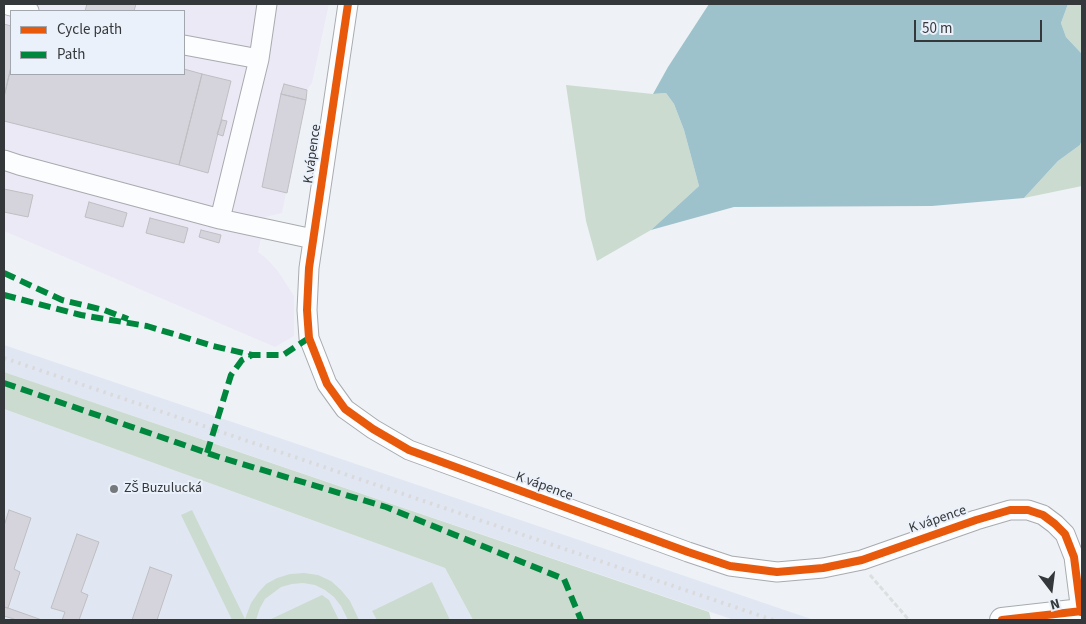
<!DOCTYPE html>
<meta charset="utf-8">
<style>
body{margin:0}
#map{position:relative;width:1086px;height:624px;overflow:hidden;background:#eef2f6;font-family:"Source Sans 3",sans-serif}
canvas{display:block}
.frame{position:absolute;inset:0;border:5px solid #35383b;pointer-events:none}
.legend{position:absolute;left:10px;top:10px;width:175px;height:65px;box-sizing:border-box;background:#ebf1fa;border:1px solid #a2a7ae;margin:0;padding:6px 9px;list-style:none;font-size:15px;color:#35383b}
.legend li{display:flex;align-items:center;gap:10px;height:25px}
.legend b{width:25px;border:1px solid #a2a7ae}
.north{position:absolute;left:1026px;top:564px;width:50px;height:50px;-webkit-text-stroke:4px #ebf1fa;paint-order:stroke;rotate:165deg;font-size:14px;font-weight:700;line-height:20px;text-align:center;color:#35383b}
.north::after{content:'';display:block;margin:auto;width:18px;height:22px;background:#35383b;clip-path:polygon(50% 0,100% 100%,50% 72%,0 100%)}
.scale{position:absolute;left:914px;top:20px;width:128px;height:22px;box-sizing:border-box;border:2px solid #35383b;border-top:0;padding-left:6px;font-size:15px;line-height:18px;white-space:nowrap;color:#35383b;-webkit-text-stroke:4px #ebf1fa;paint-order:stroke}
</style>
<div id="map">
<canvas width="1086" height="624"></canvas>
<div class="frame"></div>
<ul class="legend">
<li><b style="height:6px;background:#e8590c"></b>Cycle path</li>
<li><b style="height:6px;background:#00873e"></b>Path</li>
</ul>
<div class="north">N</div>
<div class="scale">50 m</div>
</div>
<script>
const context = document.querySelector('canvas').getContext('2d');
context.lineJoin = 'round';
function paint(path, color) { context.fillStyle = color; context.fill(path, 'evenodd'); }
const shape = rows => new Path2D(rows.map(r => 'M' + r).join(''));
function strokePath(path, color, width, dash) { context.strokeStyle = color; context.lineWidth = width; context.lineCap = dash ? 'butt' : 'round'; context.setLineDash(dash || []); context.stroke(path); }
function write(font, color, halo, rows, align = 'center') {
  context.font = font + ' "Source Sans 3",sans-serif'; context.lineWidth = 4; context.setLineDash([]); context.textBaseline = 'middle'; context.strokeStyle = halo; context.fillStyle = color; for (const [text, x, y, turn = 0] of rows) {
    context.save(); context.translate(x, y); context.rotate((+turn || 0) * Math.PI / 180); context.textAlign = isNaN(turn) ? turn : align; if (halo) context.strokeText(text, 0, 0); context.fillText(text, 0, 0); context.restore();
  }
}
paint(shape([
 [4,4,329,4,312,83,307,90,282,213,266,217,258,252,266,258,278,271,294,296,294,336,275,347,4,231],
 [11,11,184,11,184,74,11,74]
]), '#ece9f7');
paint(shape([
 [4,345,259,431,814,620,734,620,4,372],
 [4,409,445,568,473,620,4,620]
]), '#e1e7f2');
paint(shape([
 [1068,4,1082,4,1082,54,1066,37,1061,23],
 [566,85,653,94,666,93,674,104,684,130,699,186,651,230,597,261,586,221],
 [1082,140,1082,186,1024,198,1058,161,1080,145],
 [4,372,709,612,711,620,473,620,445,568,4,409],
 [192,510,245,619,251,603,258,593,266,584,277,578,290,574,304,573,318,575,331,581,341,590,350,601,359,620,348,620,341,606,334,597,325,590,315,585,303,583,292,584,281,587,265,599,260,608,256,620,232,620,181,515],
 [432,582,450,620,377,620,372,611],
 [322,595,329,600,339,620,269,620]
]), '#cbdbd0');
paint(shape([
 [709,4,1068,4,1061,23,1066,37,1082,54,1082,140,1080,145,1058,161,1024,198,932,206,734,207,651,230,699,186,684,130,674,104,666,93,653,94,668,67]
]), '#9ec2cb');
const building = shape([
 [87,4,136,4,134,11,85,11,87,4],
 [4,24,11,26,11,67,4,97,4,24],
 [11,67,11,74,184,74,184,69,202,74,179,165,4,121,4,97,11,67],
 [202,74,231,81,208,173,179,165,202,74],
 [284,84,307,90,306,100,281,94,284,84],
 [281,94,306,100,287,193,262,187,281,94],
 [222,120,227,121,223,136,217,134,222,120],
 [4,189,33,195,28,217,4,212,4,189],
 [89,202,127,213,123,227,85,217,89,202],
 [150,218,188,228,184,243,146,233,150,218],
 [201,230,221,235,219,243,199,237,201,230],
 [9,510,31,518,14,569,20,572,8,608,4,607,4,526,9,510],
 [77,534,99,542,81,592,88,595,79,620,62,620,65,612,51,608,77,534],
 [150,567,172,575,157,620,132,620,150,567],
 [4,607,8,608,42,620,17,620,4,616,4,607]
]);
paint(building, '#d5d4dc');
strokePath(building, '#bebfc2', 1);
const minor = shape([
 [4,4,29,11],
 [348,4,309,268,307,310,309,338,327,384,345,409,373,429,409,450,688,552,730,566,777,572,823,568,862,560,976,520,1010,510,1028,510,1043,515,1055,524,1065,534,1074,557,1081,612],
 [184,45,259,59],
 [4,160,19,165,220,219,259,59,267,4],
 [220,219,313,239]
]);
const major = shape([
 [1002,620,1082,611]
]);
strokePath(minor, '#a8aaae', 21);
strokePath(major, '#a8aaae', 26);
strokePath(shape([
 [870,575,909,620]
]), '#dcdedf', 3, [5, 2.5]);
strokePath(minor, '#fcfdfe', 19);
strokePath(major, '#fcfdfe', 24);
strokePath(shape([
 [4,358,773,620]
]), '#dadadc', 4, [2.5, 5]);
strokePath(shape([
 [4,273,62,300,104,310,128,319],
 [4,295,81,315,147,326,213,346,252,355,283,355,309,338],
 [4,383,219,457,386,507,564,579,581,620],
 [207,453,231,375,242,360,252,355]
]), '#00873e', 6, [12, 6]);
strokePath(shape([
 [348,4,309,268,307,310,309,338,327,384,345,409,373,429,409,450,688,552,730,566,777,572,823,568,862,560,976,520,1010,510,1028,510,1043,515,1055,524,1065,534,1074,557,1081,612],
 [1002,620,1082,611]
]), '#e8590c', 8);
for (const [x, y, r, color] of [
 [114,489,5,"#76797c"]
]) { const dot = new Path2D(); dot.arc(x, y, r, 0, 2 * Math.PI); context.fillStyle = color; context.fill(dot); strokePath(dot, '#ebf1fa', 2); }
write('14px', '#35383b', '#ebf1fa', [
 ["K vápence",313,154,-82],
 ["K vápence",544,487,20],
 ["K vápence",938,520,-19]
]);
write('14px', '#35383b', '#ebf1fa', [
 ["ZŠ Buzulucká",124,489]
], 'left');
</script>
